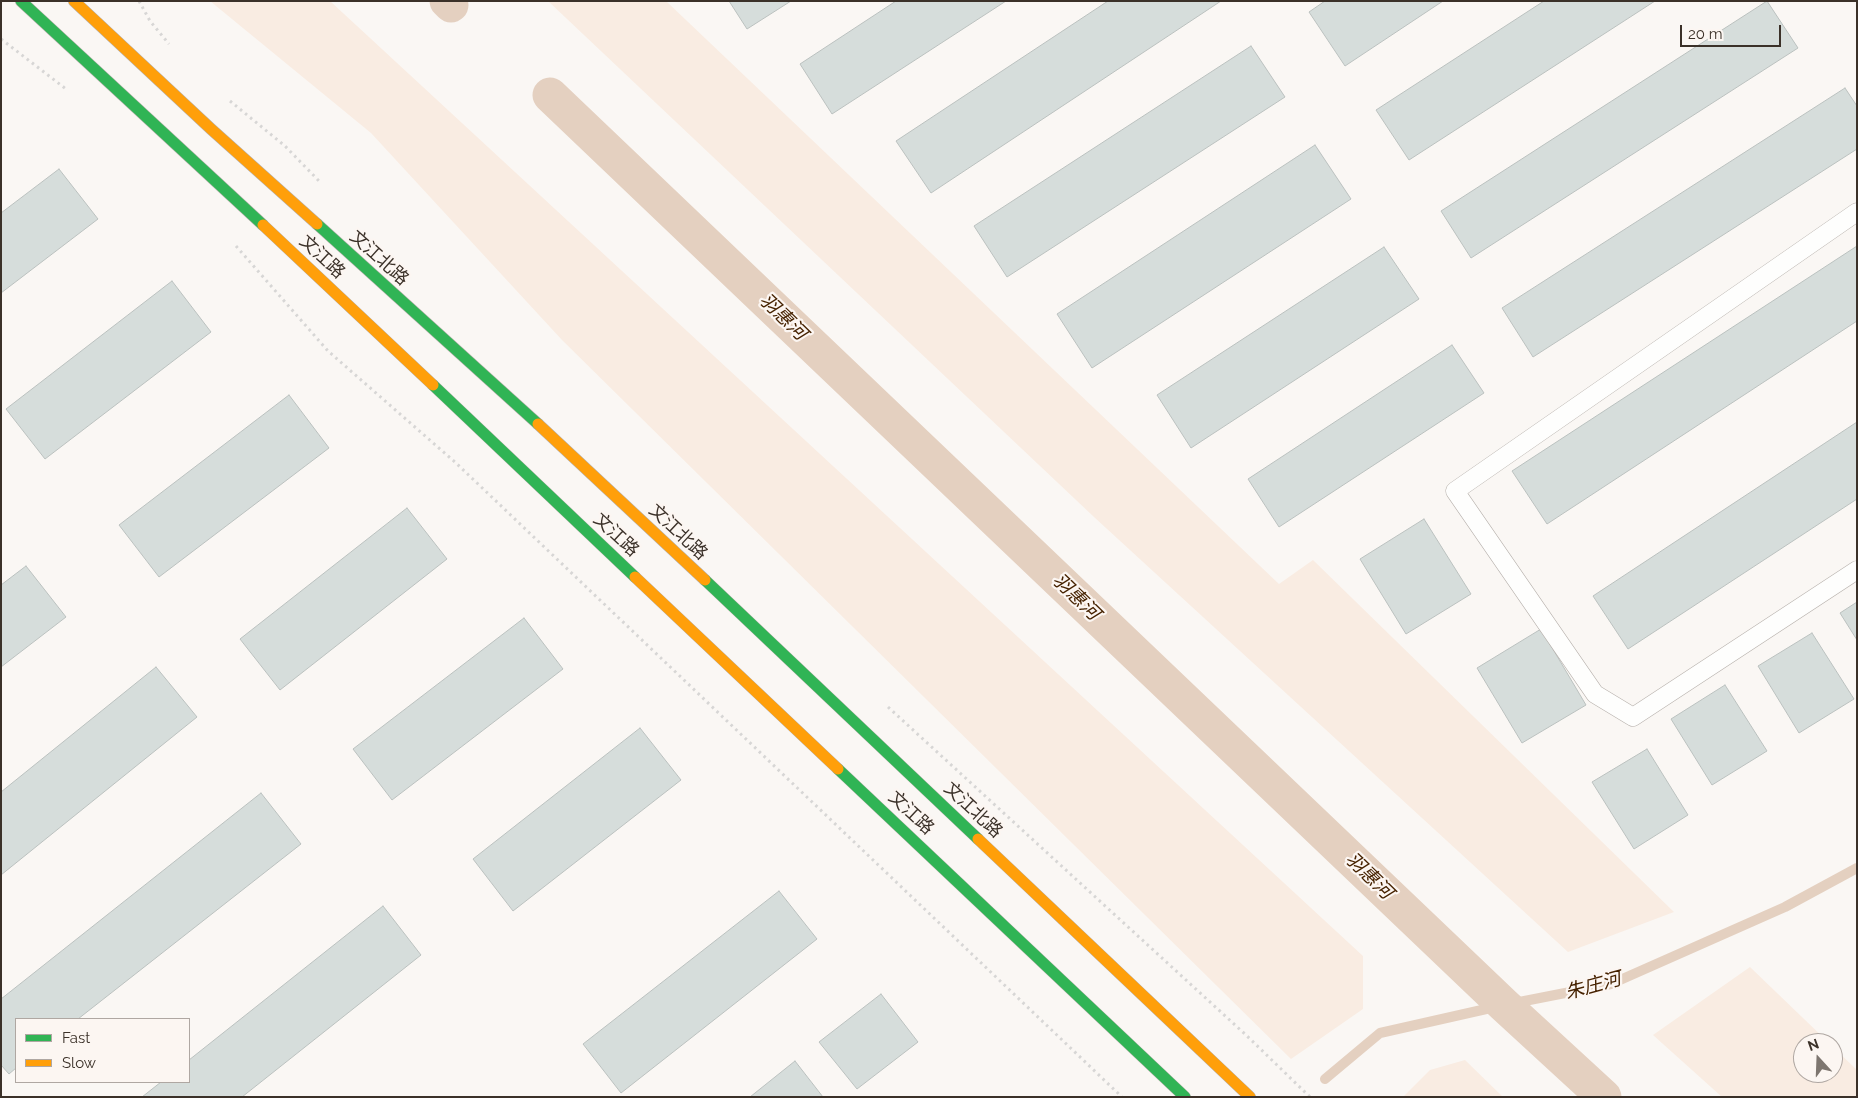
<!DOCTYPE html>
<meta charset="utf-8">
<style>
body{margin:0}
#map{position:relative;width:1858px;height:1098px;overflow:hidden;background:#faf7f4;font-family:Raleway,sans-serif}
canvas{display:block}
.frame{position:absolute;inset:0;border:2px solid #3b3129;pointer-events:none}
.legend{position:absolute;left:15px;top:1018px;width:175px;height:65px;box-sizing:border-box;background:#fcf6f2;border:1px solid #afa7a2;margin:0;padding:6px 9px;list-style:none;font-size:15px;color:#3b3129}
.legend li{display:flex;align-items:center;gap:10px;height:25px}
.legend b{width:25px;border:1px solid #afa7a2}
.north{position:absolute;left:1793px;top:1033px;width:50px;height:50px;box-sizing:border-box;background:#fcf6f2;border:1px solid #afa7a2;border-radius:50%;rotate:340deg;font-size:14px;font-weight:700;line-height:20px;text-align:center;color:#3b3129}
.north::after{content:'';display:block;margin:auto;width:18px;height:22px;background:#7e7670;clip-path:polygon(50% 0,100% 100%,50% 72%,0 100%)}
.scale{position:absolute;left:1680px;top:25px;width:101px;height:22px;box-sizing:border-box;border:2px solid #3b3129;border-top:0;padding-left:6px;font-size:15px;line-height:18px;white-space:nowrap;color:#3b3129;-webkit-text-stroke:4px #fcf6f2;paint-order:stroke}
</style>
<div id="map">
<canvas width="1858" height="1098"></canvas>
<div class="frame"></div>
<ul class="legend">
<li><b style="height:6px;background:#30b455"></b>Fast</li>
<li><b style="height:6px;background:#ff9f0a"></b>Slow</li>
</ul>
<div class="north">N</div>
<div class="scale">20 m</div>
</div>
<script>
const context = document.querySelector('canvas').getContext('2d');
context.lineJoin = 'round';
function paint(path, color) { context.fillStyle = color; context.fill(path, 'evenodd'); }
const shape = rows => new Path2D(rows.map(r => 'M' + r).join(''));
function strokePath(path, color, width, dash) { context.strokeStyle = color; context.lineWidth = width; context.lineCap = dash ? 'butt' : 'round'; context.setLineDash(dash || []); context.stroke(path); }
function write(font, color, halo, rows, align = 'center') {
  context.font = font + ' Raleway,"Noto Sans SC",sans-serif'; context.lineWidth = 4.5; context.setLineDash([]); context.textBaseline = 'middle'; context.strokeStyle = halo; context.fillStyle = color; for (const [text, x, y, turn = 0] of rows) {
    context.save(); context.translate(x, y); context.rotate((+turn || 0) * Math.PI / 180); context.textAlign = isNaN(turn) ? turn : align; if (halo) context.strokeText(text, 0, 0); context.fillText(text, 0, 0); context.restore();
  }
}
paint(shape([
 [210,1,330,1,1363,956,1363,1009,1291,1059,562,340,371,133],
 [548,1,666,1,1279,584,1313,560,1674,912,1568,952,1094,517],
 [1750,967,1829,1043,1803,1043,1803,1073,1833,1073,1833,1047,1857,1070,1857,1097,1722,1097,1653,1035],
 [1465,1060,1503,1097,1403,1097,1430,1070]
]), '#f9ece2');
strokePath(shape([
 [1325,1079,1380,1033,1504,1005,1611,984,1785,907,1857,868]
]), '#e4d0c0', 10);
strokePath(shape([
 [447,1,451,5],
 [550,95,1504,1005,1604,1097]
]), '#e4d0c0', 35);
const building = shape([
 [729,1,791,1,747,29,729,1],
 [896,1,1006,1,832,114,800,64,896,1],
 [1108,1,1221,1,931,193,896,141,1108,1],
 [1325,1,1443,1,1345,66,1309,12,1325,1],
 [1544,1,1655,1,1409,160,1376,110,1544,1],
 [1767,1,1798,48,1471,258,1441,211,1767,1],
 [1251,46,1285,97,1007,277,974,226,1251,46],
 [1845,88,1857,106,1857,149,1533,357,1502,308,1845,88],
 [1315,145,1351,199,1092,368,1057,314,1315,145],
 [59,169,98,219,1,293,1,213,59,169],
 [1857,246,1857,321,1547,524,1512,471,1857,246],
 [1384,247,1419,299,1191,448,1157,395,1384,247],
 [172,281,211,332,45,459,6,409,172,281],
 [1452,345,1484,393,1279,527,1248,479,1452,345],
 [289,395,329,448,159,577,119,525,289,395],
 [1857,422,1857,499,1628,649,1593,596,1857,422],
 [407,508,447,559,280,690,240,639,407,508],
 [1424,519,1471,594,1406,634,1360,559,1424,519],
 [26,566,66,617,1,667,1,585,26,566],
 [1857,602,1857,640,1840,613,1857,602],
 [524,618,563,669,392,800,353,749,524,618],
 [1541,629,1586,705,1522,743,1477,668,1541,629],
 [1812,633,1854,699,1799,733,1758,666,1812,633],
 [156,667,197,717,1,875,1,792,156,667],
 [1725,685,1767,751,1712,785,1671,719,1725,685],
 [640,728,681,780,513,911,473,859,640,728],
 [1647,749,1688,815,1634,849,1592,782,1647,749],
 [261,793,301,844,78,1019,16,1019,16,1068,9,1074,1,1065,1,999,261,793],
 [779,891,817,939,621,1093,583,1044,779,891],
 [383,906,421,955,242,1097,142,1097,161,1082,189,1082,189,1060,383,906],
 [881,994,918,1042,857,1089,819,1042,881,994],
 [795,1061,823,1097,750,1097,795,1061]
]);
paint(building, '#d6dddb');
strokePath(building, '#bbc1bf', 1);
const lane = shape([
 [1857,212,1455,491,1595,694,1633,717,1857,570]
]);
const fast = shape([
 [21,1,263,225],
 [317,224,538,424],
 [433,385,635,577],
 [705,580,978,839],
 [838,769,1185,1097]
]);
const slow = shape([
 [74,1,211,129,317,224],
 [263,225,433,385],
 [538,424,705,580],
 [635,577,838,769],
 [978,839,1250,1097]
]);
strokePath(lane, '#b6b0ab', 19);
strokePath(fast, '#b6b0ab', 12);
strokePath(slow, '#b6b0ab', 12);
strokePath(shape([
 [139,1,150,21,169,44],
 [1,39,66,89],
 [230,101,285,146,320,182],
 [236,246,328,351,456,463,1122,1097],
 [888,707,1246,1035,1310,1097]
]), '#d7d6d5', 3, [2.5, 4]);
strokePath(lane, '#fefefd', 18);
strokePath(fast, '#30b455', 11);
strokePath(slow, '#ff9f0a', 11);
write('18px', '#3b3129', '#fcf6f2', [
 ["文江路",322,257,43],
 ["文江北路",379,258,42],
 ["文江北路",678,532,43],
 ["文江路",616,535,43],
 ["文江北路",973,810,43],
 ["文江路",911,813,43]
]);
write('italic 19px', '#462200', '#fcf6f2', [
 ["羽惠河",783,317,44],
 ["羽惠河",1076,597,44],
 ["羽惠河",1369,876,44],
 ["朱庄河",1593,986,-15]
]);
</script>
